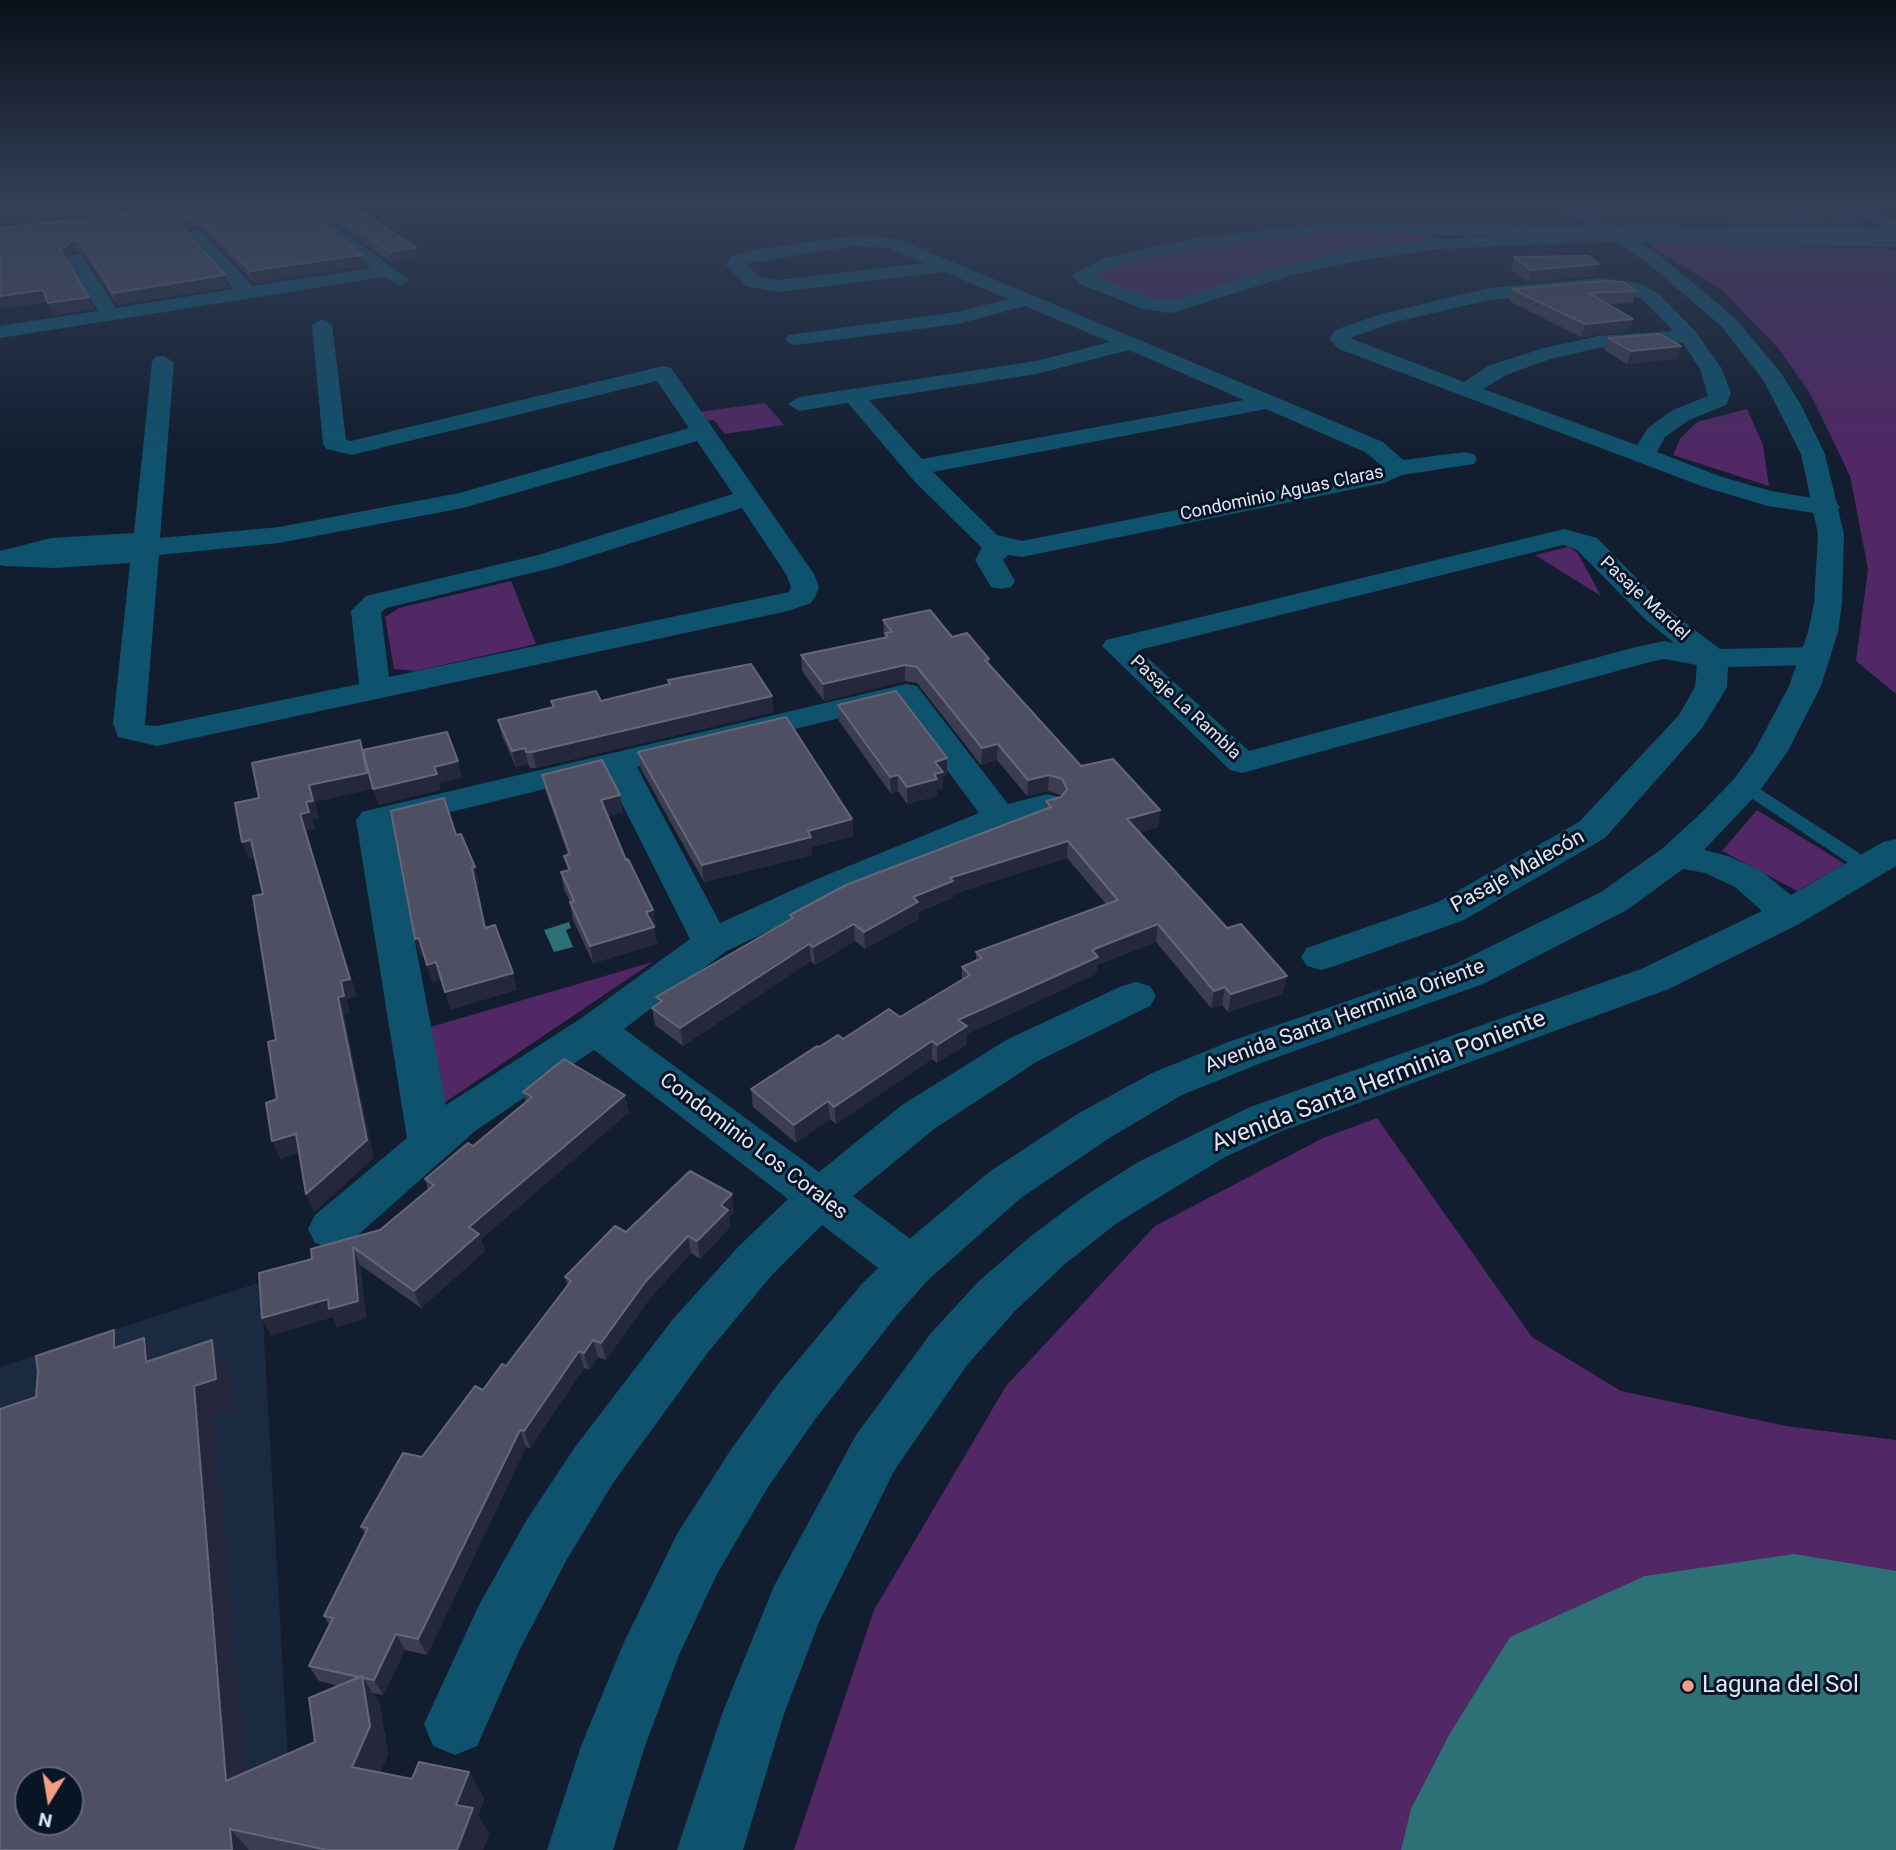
<!DOCTYPE html>
<meta charset="utf-8">
<style>
body{margin:0}
#map{position:relative;width:1896px;height:1850px;overflow:hidden;background:#121d2f;font-family:Roboto,sans-serif}
canvas{display:block}
.north{position:absolute;left:14px;top:1766px;width:70px;height:70px;box-sizing:border-box;background:#091425;border:2px solid #5f6877;border-radius:50%;rotate:191deg;font-size:19px;font-weight:700;line-height:28px;text-align:center;color:#dfe7f3}
.north::after{content:'';display:block;margin:auto;width:24px;height:32px;background:#f49e87;clip-path:polygon(50% 0,100% 100%,50% 72%,0 100%)}
</style>
<div id="map">
<canvas width="1896" height="1850"></canvas>
<div class="north">N</div>
</div>
<script>
const context = document.querySelector('canvas').getContext('2d');
context.lineJoin = 'round';
function paint(path, color) { context.fillStyle = color; context.fill(path, 'evenodd'); }
const shape = rows => new Path2D(rows.map(r => 'M' + r).join(''));
function strokePath(path, color, width, dash) { context.strokeStyle = color; context.lineWidth = width; context.lineCap = dash ? 'butt' : 'round'; context.setLineDash(dash || []); context.stroke(path); }
function write(font, color, halo, rows, align = 'center') {
  context.font = font + ' Roboto,sans-serif'; context.lineWidth = 6; context.setLineDash([]); context.textBaseline = 'middle'; context.strokeStyle = halo; context.fillStyle = color; for (const [text, x, y, turn = 0] of rows) {
    context.save(); context.translate(x, y); context.rotate((+turn || 0) * Math.PI / 180); context.textAlign = isNaN(turn) ? turn : align; if (halo) context.strokeText(text, 0, 0); context.fillText(text, 0, 0); context.restore();
  }
}
paint(shape([
 [1581,205,1828,205,1872,225,1869,227,1625,225,1610,222],
 [261,1282,293,1850,0,1850,0,1367],
 [28,1780,70,1780,70,1822,28,1822]
]), '#1a2a40');
paint(shape([
 [1697,205,1711,205,1745,217,1780,221,1807,218,1810,212,1798,205,1813,205,1860,223,1847,224,1824,216,1815,222,1802,224,1759,223,1730,218],
 [1425,232,1438,240,1364,250,1176,303,1160,304,1093,278,1093,272,1172,251,1313,233],
 [1658,242,1896,249,1896,694,1856,661,1868,569,1850,476,1810,393,1779,349,1722,290,1653,248,1651,243],
 [765,403,784,425,725,434,714,420,689,422,684,414],
 [1747,409,1763,445,1769,486,1673,455,1680,439,1697,422],
 [1568,547,1577,552,1601,596,1535,555],
 [511,581,536,644,416,671,394,669,385,617,399,608],
 [1757,810,1845,864,1797,891,1722,851],
 [653,962,435,1109,427,1028],
 [1377,1118,1532,1337,1621,1391,1786,1426,1896,1440,1896,1850,794,1850,874,1610,1006,1386,1155,1226,1323,1138]
]), '#512765');
paint(shape([
 [569,922,571,928,566,930,573,947,554,952,544,930],
 [1794,1554,1896,1571,1896,1850,1401,1850,1411,1809,1449,1735,1510,1637,1645,1576]
]), '#2d7076');
paint(shape([
 [1746,780,1876,864,1879,868,1876,872,1862,872,1739,790,1737,786,1746,780]
]), '#0e526d');
paint(shape([
 [287,205,307,205,410,280,400,286,384,277,0,338,0,326,98,311,67,260,76,254,83,256,116,308,234,289,186,234,195,229,201,230,253,286,371,268,287,205],
 [1325,224,1896,228,1896,247,1589,242,1438,249,1352,262,1289,276,1172,313,1143,309,1080,284,1072,275,1104,258,1200,237,1325,224],
 [1325,234,1505,236,1438,239,1352,250,1277,267,1171,301,1153,299,1094,276,1117,266,1200,247,1325,234],
 [852,236,898,239,1383,442,1403,460,1465,452,1474,454,1477,459,1474,464,1402,475,1384,483,1022,557,1008,555,1003,560,1015,581,1011,587,1001,589,991,587,975,560,982,548,915,482,848,403,799,411,788,404,799,397,1036,361,1110,342,1025,306,958,324,796,345,789,343,786,339,789,335,957,312,1008,299,945,272,778,292,746,286,726,265,731,256,752,250,852,236],
 [852,246,889,248,924,263,778,280,759,277,745,264,852,246],
 [1129,350,1244,400,922,459,869,400,1036,374,1129,350],
 [1266,409,1365,452,1382,466,1376,470,1022,541,997,535,933,472,1266,409],
 [1602,278,1637,283,1658,293,1696,332,1722,369,1731,393,1726,405,1689,420,1665,437,1657,452,1722,477,1771,491,1836,502,1840,507,1836,512,1827,515,1768,506,1704,487,1339,349,1329,339,1335,330,1381,314,1489,288,1602,278],
 [1602,290,1626,292,1644,301,1673,331,1598,336,1544,348,1490,365,1464,382,1350,338,1395,322,1489,300,1602,290],
 [1683,343,1700,369,1708,396,1673,410,1648,428,1637,445,1483,389,1506,375,1550,359,1598,348,1683,343],
 [322,319,332,325,346,440,351,441,663,366,671,368,814,574,819,587,815,597,811,603,788,611,157,746,118,737,113,723,130,563,55,568,4,566,0,565,0,551,51,538,134,533,152,362,155,357,163,356,174,362,160,538,279,527,459,493,689,428,657,381,351,455,327,449,323,444,312,325,322,319],
 [697,441,733,494,538,555,366,596,351,611,359,684,157,726,145,725,159,555,279,543,463,508,697,441],
 [742,508,786,574,791,587,789,592,389,677,381,613,386,608,556,567,742,508],
 [1564,529,1597,538,1666,608,1720,649,1816,647,1827,650,1831,656,1827,662,1816,665,1728,667,1727,687,1703,727,1605,838,1464,920,1335,966,1321,970,1307,966,1301,957,1307,948,1438,902,1579,822,1679,715,1695,687,1697,665,1664,659,1650,662,1242,773,1230,770,1102,646,1106,640,1564,529],
 [1563,545,1577,550,1646,620,1674,643,1664,641,1636,647,1249,751,1139,650,1563,545],
 [906,684,917,686,1008,804,1047,794,1059,797,1064,804,1059,811,1012,824,843,895,725,952,624,1029,819,1172,902,1105,1008,1039,1122,986,1136,982,1150,986,1156,996,1150,1006,1038,1061,934,1129,853,1196,928,1252,935,1266,928,1280,911,1286,894,1280,822,1225,772,1275,709,1351,613,1483,566,1561,520,1649,477,1746,455,1755,433,1746,424,1724,478,1607,526,1521,575,1447,673,1319,738,1247,788,1199,594,1050,475,1131,349,1243,332,1248,315,1243,308,1229,315,1215,407,1138,356,820,362,812,374,809,906,684],
 [898,704,979,813,817,879,720,923,637,767,898,704],
 [607,774,690,939,580,1019,446,1105,393,826,607,774]
]), '#0e526d');
paint(shape([
 [1556,205,1577,205,1657,253,1735,318,1781,373,1801,405,1825,454,1844,534,1842,603,1838,632,1821,686,1788,751,1758,793,1704,850,1728,856,1761,871,1791,895,1883,842,1896,839,1896,866,1799,924,1669,989,1282,1131,1225,1157,1117,1223,1065,1264,1015,1311,967,1365,894,1471,819,1622,784,1714,743,1850,677,1850,722,1714,774,1586,856,1435,931,1333,979,1281,1031,1236,1083,1197,1138,1162,1250,1107,1641,969,1762,911,1735,887,1705,873,1683,869,1627,910,1483,984,1261,1063,1182,1095,1111,1137,1021,1198,928,1280,897,1315,816,1418,768,1487,717,1574,679,1655,645,1746,613,1850,547,1850,581,1746,624,1642,677,1534,730,1451,778,1384,861,1285,894,1252,989,1172,1079,1113,1152,1073,1231,1041,1455,964,1601,892,1663,848,1700,814,1734,779,1755,750,1789,686,1808,632,1814,603,1818,534,1801,454,1764,381,1721,326,1645,261,1556,205],
 [1836,205,1859,205,1896,222,1896,233,1836,205]
]), '#0e526d');
paint(shape([
 [170,205,362,255,364,266,254,283,203,228,195,226,186,231,229,287,117,305,85,255,77,251,67,260,94,309,53,315,48,302,0,309,0,228,100,217],
 [312,205,351,205,416,247,418,258,391,263],
 [1514,257,1596,276,1528,282,1511,269],
 [1512,289,1636,291,1633,303,1608,304,1630,331,1581,337,1509,301],
 [1608,338,1677,359,1627,364,1604,350],
 [883,620,952,637,989,659,989,664,1081,766,1160,810,1158,827,1139,832,1283,994,1228,1012,1222,1005,1211,1008,1156,942,1097,965,1096,974,967,1034,967,1044,937,1063,932,1059,836,1124,830,1119,796,1143,753,1107,751,1089,819,1047,900,1017,962,980,962,967,976,961,976,952,1106,904,1067,858,953,894,953,898,918,912,919,919,865,949,855,941,815,965,811,961,683,1046,655,1025,652,1008,658,1004,656,997,790,920,790,915,1045,809,1046,801,1061,797,1061,795,1048,791,1027,796,997,760,981,765,917,683,905,681,824,701,802,671,801,655,885,637,884,636],
 [668,680,774,712,536,768,530,768,528,764,516,767,502,736,498,720,553,707,551,701,601,701,669,685],
 [838,705,947,775,943,776,943,789,937,790,937,796,907,804,898,791,891,794,839,721],
 [638,752,852,819,853,836,812,847,812,855,704,882,641,769],
 [542,775,623,812,608,816,626,860,653,910,656,927,654,928,657,944,593,963,573,920,570,902,564,889,561,872,568,870,564,856,568,855,546,792],
 [523,1092,629,1112,481,1239,485,1251,421,1308,360,1265,366,1318,337,1327,333,1317,271,1335,262,1318,312,1259,380,1230,428,1190,425,1179,473,1146,526,1102],
 [734,1212,729,1217,730,1227,700,1259,691,1253,650,1298,606,1360,598,1357,589,1370,584,1368,530,1448,526,1447,427,1655,405,1650,383,1695,373,1693,380,1705,388,1755,380,1772,412,1779,469,1772,484,1799,478,1816,489,1834,483,1850,0,1850,36,1397,123,1345,144,1338,157,1358,212,1340,231,1373,236,1411,214,1419,246,1772,315,1742,338,1686,319,1681,309,1666,329,1625,324,1616,365,1534,361,1527,422,1457,506,1366,567,1286,565,1277,626,1232]
]), '#3d3d51');
paint(shape([
 [72,205,147,205,103,213,0,224,0,213],
 [192,215,195,226,185,232,180,225,181,221],
 [73,240,77,251,65,261,60,250],
 [416,247,418,258,391,263,389,252],
 [362,255,364,266,254,283,250,271],
 [1599,264,1596,276,1528,282,1531,270],
 [225,275,229,287,117,305,113,293],
 [43,290,48,302,0,309,0,296],
 [89,297,94,309,53,315,48,303],
 [1633,319,1630,331,1581,337,1585,324],
 [1681,346,1677,359,1627,364,1631,351],
 [905,665,905,681,824,701,823,684],
 [772,696,774,712,536,768,532,752],
 [360,740,365,757,372,789,315,802,319,818,312,819,315,829,306,831,357,996,347,999,350,1013,344,1015,374,1158,314,1212,306,1194,300,814,306,802,309,785],
 [998,744,997,760,981,765,982,748],
 [525,748,528,764,516,767,512,751],
 [947,758,947,775,943,776,943,789,937,790,937,796,907,804,907,787,935,762],
 [458,761,462,778,439,783,441,790,378,805,373,789,434,767],
 [898,775,898,791,891,794,890,777],
 [1049,775,1048,791,1027,796,1028,780],
 [620,795,623,812,604,817,601,800],
 [1160,810,1158,827,1125,836,1127,819],
 [852,819,853,836,812,847,812,855,704,882,702,865,808,831],
 [251,840,257,857,249,859,242,842],
 [1068,841,1067,858,953,894,953,898,918,912,919,919,865,949,864,932,913,897,950,878],
 [475,867,480,884,477,885,490,946,472,868],
 [653,910,656,927,654,928,657,944,593,963,590,946,646,912],
 [854,924,855,941,815,965,813,947],
 [1158,924,1156,942,1097,965,1096,974,967,1034,967,1044,937,1063,937,1045,958,1020,1092,950],
 [419,938,424,956,420,956,415,939],
 [809,944,811,961,683,1046,680,1028],
 [436,962,441,980,432,982,427,965],
 [513,973,517,990,450,1010,445,992],
 [1287,976,1283,994,1228,1012,1231,994],
 [1225,987,1222,1005,1211,1008,1214,991],
 [932,1041,932,1059,836,1124,834,1107],
 [625,1095,629,1112,481,1239,485,1251,421,1308,414,1291,469,1227],
 [828,1101,830,1119,796,1143,794,1125],
 [296,1134,303,1152,280,1159,272,1141],
 [732,1194,734,1212,729,1217,730,1227,700,1259,697,1241,721,1205],
 [688,1236,691,1253,650,1298,606,1360,601,1343,646,1281],
 [353,1247,360,1265,366,1318,337,1327,333,1317,271,1335,262,1318,328,1299],
 [114,1330,135,1363,114,1348],
 [144,1338,165,1371,146,1362],
 [212,1340,231,1373,236,1411,214,1419,250,1808,226,1781,194,1386],
 [593,1340,598,1357,589,1370,584,1353],
 [579,1351,584,1368,530,1448,524,1431],
 [520,1430,526,1447,427,1655,418,1639],
 [396,1634,405,1650,383,1695,374,1680],
 [362,1676,380,1705,388,1755,371,1794,352,1767],
 [469,1772,484,1799,478,1816,489,1834,483,1850,457,1850,456,1805],
 [230,1829,249,1850,232,1850]
]), '#25283c');
const building = shape([
 [0,205,72,205,0,213,0,205],
 [170,205,295,205,362,255,250,271,199,217,192,215,181,221,180,225,225,275,113,293,81,243,73,240,60,250,89,297,48,303,43,290,0,296,0,228,100,217,170,205],
 [324,205,351,205,416,247,389,252,324,205],
 [1588,256,1599,264,1531,270,1514,257,1588,256],
 [1605,281,1624,282,1636,291,1589,293,1633,319,1585,324,1512,289,1605,281],
 [1660,334,1681,346,1631,351,1608,338,1660,334],
 [930,610,952,637,967,633,989,659,985,660,1081,766,1113,759,1160,810,1127,819,1227,928,1241,924,1287,976,1231,994,1225,987,1214,991,1158,924,1092,950,1098,957,958,1020,967,1026,937,1045,932,1041,834,1107,828,1101,794,1125,751,1089,817,1046,819,1047,838,1035,843,1039,889,1009,900,1017,970,975,962,967,982,958,976,952,1118,900,1068,841,950,878,953,881,913,897,918,902,864,932,854,924,813,947,809,944,680,1028,652,1008,662,1001,656,997,793,918,790,915,846,885,1051,807,1046,801,1061,797,1067,789,1062,779,1049,775,1028,780,998,744,982,748,917,667,905,665,823,684,801,655,888,637,885,633,892,632,883,620,930,610],
 [751,664,772,696,532,752,526,752,525,748,512,751,498,720,554,707,551,701,596,691,601,701,670,684,668,680,751,664],
 [896,691,947,758,935,762,943,772,934,774,937,779,907,787,898,775,890,777,838,705,896,691],
 [786,717,852,819,808,831,811,837,702,865,638,752,786,717],
 [447,732,458,761,434,767,437,774,373,789,363,750,447,732],
 [360,740,367,773,309,785,313,801,306,802,309,812,300,814,350,979,341,981,344,996,338,997,367,1140,306,1194,296,1134,272,1141,266,1103,277,1099,268,1042,276,1040,253,896,263,894,251,840,242,842,235,803,259,798,252,763,360,740],
 [602,760,620,795,601,800,626,860,628,859,653,910,646,912,654,927,590,946,570,902,574,901,561,872,570,870,564,856,570,854,542,775,602,760],
 [444,798,456,835,461,834,475,867,472,868,485,928,495,925,513,973,445,992,436,962,427,965,419,938,415,939,391,811,444,798],
 [564,1059,625,1095,469,1227,479,1234,414,1291,353,1247,358,1301,329,1309,328,1299,262,1318,259,1273,312,1259,311,1249,380,1230,434,1185,425,1179,468,1143,473,1146,532,1097,523,1092,564,1059],
 [690,1171,732,1194,721,1205,728,1210,697,1241,688,1236,646,1281,601,1343,593,1340,584,1353,579,1351,524,1431,520,1430,418,1639,396,1634,374,1680,363,1678,362,1676,359,1677,309,1666,333,1618,324,1616,368,1528,361,1527,403,1453,422,1457,475,1386,483,1390,502,1364,506,1366,571,1281,565,1277,615,1226,626,1232,690,1171],
 [114,1330,114,1348,144,1338,146,1362,212,1340,216,1379,194,1386,226,1781,315,1742,309,1698,362,1676,370,1726,352,1767,412,1779,419,1762,469,1772,456,1805,473,1808,457,1850,327,1850,230,1829,232,1850,0,1850,0,1409,36,1397,38,1371,36,1356,114,1330],
 [28,1780,70,1780,70,1822,28,1822,28,1780]
]);
paint(building, '#4f4f63');
strokePath(building, '#656779', 2);
const sky = context.createLinearGradient(0, 0, 0, 464);
sky.addColorStop(0, '#0a101a');
sky.addColorStop(0.44, '#334058');
sky.addColorStop(1, '#33405800');
context.fillStyle = sky;
context.fillRect(0, 0, 1896, 464);
for (const [x, y, r, color] of [
 [1688,1686,7,"#f49e87"]
]) { const dot = new Path2D(); dot.arc(x, y, r, 0, 2 * Math.PI); context.fillStyle = color; context.fill(dot); strokePath(dot, '#091425', 2.5); }
write('18px', '#dfe7f3', '#091425', [
 ["Condominio Aguas Claras",1282,494,-12],
 ["Pasaje Mardel",1644,599,43],
 ["Pasaje La Rambla",1185,708,43]
]);
write('21px', '#dfe7f3', '#091425', [
 ["Pasaje Malecón",1518,872,-29],
 ["Avenida Santa Herminia Oriente",1345,1017,-20],
 ["Condominio Los Corales",753,1147,37]
]);
write('24px', '#dfe7f3', '#091425', [
 ["Avenida Santa Herminia Poniente",1379,1082,-21]
]);
write('24px', '#dfe7f3', '#091425', [
 ["Laguna del Sol",1702,1686]
], 'left');
</script>
